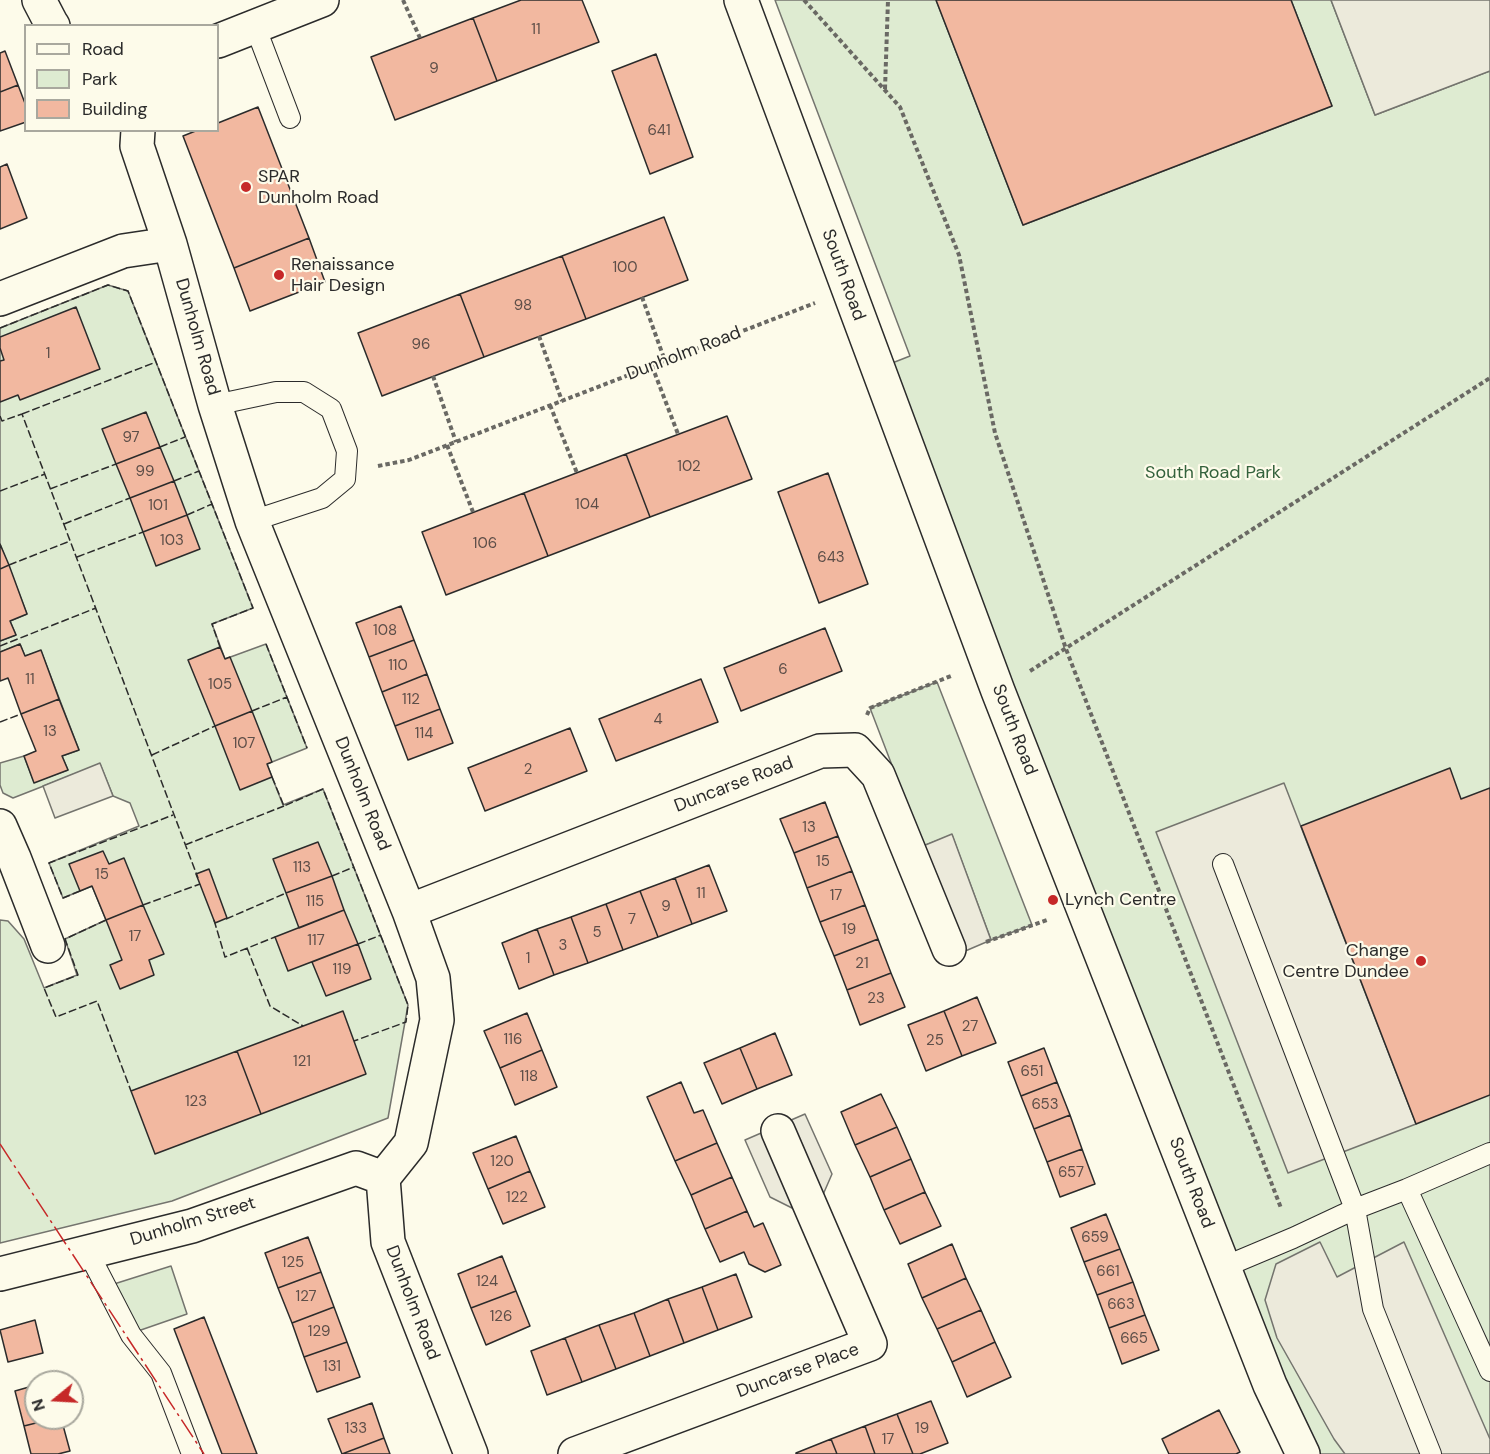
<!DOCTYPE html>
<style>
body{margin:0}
#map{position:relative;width:1490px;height:1454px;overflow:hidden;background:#fdfbea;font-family:"DM Sans",sans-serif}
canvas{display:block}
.legend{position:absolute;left:24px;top:24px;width:195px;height:108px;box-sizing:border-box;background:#fdfbea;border:2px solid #a9a89e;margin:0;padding:8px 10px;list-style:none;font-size:18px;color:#2b2b2b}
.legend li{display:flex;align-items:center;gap:12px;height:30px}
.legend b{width:30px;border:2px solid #a9a89e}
.north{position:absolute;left:24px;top:1370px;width:60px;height:60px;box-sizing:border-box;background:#fdfbea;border:2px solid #a9a89e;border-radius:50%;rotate:252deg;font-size:16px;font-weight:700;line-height:24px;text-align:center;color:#2b2b2b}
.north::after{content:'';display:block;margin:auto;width:21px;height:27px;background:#c62828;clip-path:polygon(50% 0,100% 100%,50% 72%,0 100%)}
</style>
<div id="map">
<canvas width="1490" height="1454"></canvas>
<ul class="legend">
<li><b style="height:8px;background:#fdfbea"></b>Road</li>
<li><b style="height:16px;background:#deebd1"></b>Park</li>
<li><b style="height:16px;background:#f2b8a0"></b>Building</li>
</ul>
<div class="north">N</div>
</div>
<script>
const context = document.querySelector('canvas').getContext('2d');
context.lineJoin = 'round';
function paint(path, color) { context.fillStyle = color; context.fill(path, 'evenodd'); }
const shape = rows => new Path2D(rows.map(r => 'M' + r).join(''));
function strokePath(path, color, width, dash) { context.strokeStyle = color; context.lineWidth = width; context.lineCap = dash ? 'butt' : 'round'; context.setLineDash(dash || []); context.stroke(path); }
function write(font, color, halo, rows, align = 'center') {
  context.font = font + ' "DM Sans",sans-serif'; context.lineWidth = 4.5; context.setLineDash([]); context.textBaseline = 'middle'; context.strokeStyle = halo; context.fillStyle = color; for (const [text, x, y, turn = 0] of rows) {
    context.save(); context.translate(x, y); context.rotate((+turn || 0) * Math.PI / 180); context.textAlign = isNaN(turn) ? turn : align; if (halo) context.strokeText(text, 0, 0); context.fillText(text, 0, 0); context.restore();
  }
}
const green = shape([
 [775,0,936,0,1023,225,1332,106,1291,0,1331,0,1375,115,1490,71,1490,1454,1303,1454,877,369,910,356,775,0],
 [108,285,128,291,253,608,212,624,225,659,266,644,307,748,267,764,283,805,323,789,408,1005,388,1118,172,1201,0,1243,0,920,8,921,24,939,44,988,77,975,65,939,106,920,92,886,63,898,49,863,139,826,130,803,113,796,100,764,13,798,3,793,0,785,0,763,24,756,34,782,68,770,62,756,79,750,41,651,25,656,20,644,0,652,0,641,16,635,10,621,27,614,0,544,0,328,108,285],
 [937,682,1032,925,991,940,952,835,923,846,870,708,937,682],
 [171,1266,187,1314,138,1331,114,1284,171,1266]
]);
paint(green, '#deebd1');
strokePath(green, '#74746e', 1.5);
const parking = shape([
 [1331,0,1490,0,1490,71,1375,115,1331,0],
 [100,763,113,796,55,818,43,786,100,763],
 [1284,783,1416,1124,1288,1173,1156,832,1284,783],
 [952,834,991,940,963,952,923,846,952,834],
 [805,1114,832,1174,822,1197,794,1209,770,1197,745,1140,805,1114],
 [1320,1242,1337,1277,1404,1242,1490,1439,1490,1454,1345,1454,1334,1439,1277,1338,1265,1300,1276,1264,1320,1242]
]);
paint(parking, '#eceadb');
strokePath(parking, '#74746e', 1.5);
const building = shape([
 [521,0,582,0,599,42,497,81,473,18,521,0],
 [936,0,1291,0,1332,106,1023,225,936,0],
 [473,18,497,81,395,120,371,57,473,18],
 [5,51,18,85,0,92,0,53,5,51],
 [656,54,693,157,650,174,612,71,656,54],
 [18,85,26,106,26,122,0,131,0,92,18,85],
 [258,107,309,238,234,268,183,136,198,130,218,130,218,123,258,107],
 [7,164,27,218,0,229,0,167,7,164],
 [664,217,688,280,586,319,562,256,664,217],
 [309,238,325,282,250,311,234,268,309,238],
 [562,256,586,319,484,357,460,294,562,256],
 [460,294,484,357,382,396,358,333,460,294],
 [76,307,100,369,20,400,18,395,0,402,0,361,4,360,0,348,0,337,76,307],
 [146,412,160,447,116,464,102,429,146,412],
 [727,416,752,479,650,517,626,454,727,416],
 [160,447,174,481,130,498,116,464,160,447],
 [626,454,650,517,548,556,524,493,626,454],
 [828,473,868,584,819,603,778,492,828,473],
 [174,481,187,515,143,532,130,498,174,481],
 [524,493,548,556,446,595,422,532,524,493],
 [187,515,200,549,156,566,143,532,187,515],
 [0,544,9,565,0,569,0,544],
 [9,565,27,614,10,621,16,635,0,641,0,569,9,565],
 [401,606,414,640,369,657,356,623,401,606],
 [825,628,842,671,741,711,724,668,825,628],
 [414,640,427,674,382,692,369,657,414,640],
 [20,644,25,656,41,650,59,699,21,714,8,678,0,681,0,652,20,644],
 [220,647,225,659,230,657,252,711,215,726,188,660,220,647],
 [427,674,440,709,395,726,382,692,427,674],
 [701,679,718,722,616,761,599,719,701,679],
 [59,699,79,750,62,756,68,770,34,783,24,756,36,751,21,714,59,699],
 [440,709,453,743,408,760,395,726,440,709],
 [252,711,272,762,267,764,272,777,240,790,215,726,252,711],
 [570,728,587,771,485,811,468,768,570,728],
 [1450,768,1461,799,1490,788,1490,1095,1416,1124,1301,826,1450,768],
 [825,802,838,836,794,853,780,819,825,802],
 [838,836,852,871,807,888,794,853,838,836],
 [318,842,332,876,286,893,273,859,318,842],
 [103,851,109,864,124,858,143,905,106,920,92,886,80,891,69,864,103,851],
 [709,865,727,911,692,924,675,878,709,865],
 [209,869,227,918,215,923,196,874,209,869],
 [852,871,865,905,820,922,807,888,852,871],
 [332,876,344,910,299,928,286,893,332,876],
 [675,878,692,924,658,937,640,891,675,878],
 [640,891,658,937,623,950,606,904,640,891],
 [606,904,623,950,588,963,571,917,606,904],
 [143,905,164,954,149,960,154,975,120,989,110,965,122,960,106,920,143,905],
 [865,905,878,939,834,956,820,922,865,905],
 [344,910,358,944,288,971,275,937,344,910],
 [571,917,588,963,554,975,537,929,571,917],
 [537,929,554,975,519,989,502,943,537,929],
 [878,939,891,973,847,990,834,956,878,939],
 [358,944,371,979,326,996,312,962,358,944],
 [891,973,905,1007,860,1025,847,990,891,973],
 [977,997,996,1043,962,1056,944,1011,977,997],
 [343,1011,366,1074,261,1114,237,1051,343,1011],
 [944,1011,962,1056,926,1071,908,1025,944,1011],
 [527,1013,542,1050,500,1068,484,1031,527,1013],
 [775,1033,792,1075,757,1089,740,1048,775,1033],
 [740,1048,757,1089,722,1104,704,1063,740,1048],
 [1044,1048,1057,1082,1021,1096,1008,1062,1044,1048],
 [542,1050,557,1087,515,1105,500,1068,542,1050],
 [237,1051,261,1114,155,1154,131,1091,237,1051],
 [681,1082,694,1113,703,1110,717,1143,675,1161,647,1097,681,1082],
 [1057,1082,1070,1115,1034,1129,1021,1096,1057,1082],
 [881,1094,897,1127,855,1145,841,1112,881,1094],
 [1070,1115,1082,1149,1047,1162,1034,1129,1070,1115],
 [897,1127,911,1159,870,1177,855,1145,897,1127],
 [516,1136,530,1171,488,1189,473,1153,516,1136],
 [717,1143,732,1177,691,1195,675,1161,717,1143],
 [1082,1149,1095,1184,1060,1197,1047,1162,1082,1149],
 [911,1159,925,1192,884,1210,870,1177,911,1159],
 [530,1171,545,1207,503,1224,488,1189,530,1171],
 [732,1177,747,1211,705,1229,691,1195,732,1177],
 [925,1192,941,1226,900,1244,884,1210,925,1192],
 [747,1211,754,1227,763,1223,781,1265,765,1272,749,1264,744,1252,720,1262,705,1229,747,1211],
 [1106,1214,1120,1249,1084,1262,1071,1228,1106,1214],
 [308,1237,321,1272,278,1288,265,1253,308,1237],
 [952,1244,966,1278,922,1298,908,1264,952,1244],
 [1120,1249,1133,1282,1097,1295,1084,1262,1120,1249],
 [502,1256,516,1291,471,1308,458,1274,502,1256],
 [321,1272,334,1307,292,1323,278,1288,321,1272],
 [736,1274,752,1317,718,1330,702,1287,736,1274],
 [966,1278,981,1310,937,1329,922,1298,966,1278],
 [1133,1282,1145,1315,1109,1328,1097,1295,1133,1282],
 [702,1287,718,1330,684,1343,668,1299,702,1287],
 [516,1291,530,1326,486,1345,471,1308,516,1291],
 [668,1299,684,1343,650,1356,634,1313,668,1299],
 [334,1307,347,1342,304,1357,292,1323,334,1307],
 [981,1310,995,1342,952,1362,937,1329,981,1310],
 [634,1313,650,1356,616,1369,599,1325,634,1313],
 [1145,1315,1159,1350,1122,1364,1109,1328,1145,1315],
 [204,1317,257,1454,222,1454,174,1329,204,1317],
 [35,1320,43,1353,8,1362,0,1330,35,1320],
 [599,1325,616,1369,582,1382,565,1338,599,1325],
 [565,1338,582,1382,547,1395,531,1351,565,1338],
 [347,1342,360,1377,317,1392,304,1357,347,1342],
 [995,1342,1011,1377,967,1397,952,1362,995,1342],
 [36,1385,36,1418,56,1418,24,1426,15,1391,36,1385],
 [931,1401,948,1443,920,1454,913,1454,897,1414,931,1401],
 [372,1403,384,1438,342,1454,328,1419,372,1403],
 [1219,1410,1240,1452,1236,1454,1169,1454,1162,1439,1219,1410],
 [897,1414,913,1454,875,1454,865,1426,897,1414],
 [56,1418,61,1418,70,1451,58,1454,31,1454,24,1426,56,1418],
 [865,1426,875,1454,837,1454,831,1439,865,1426],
 [384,1438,390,1454,342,1454,384,1438],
 [831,1439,837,1454,796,1454,796,1453,831,1439]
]);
paint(building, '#f2b8a0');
strokePath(building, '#2b2b2b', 1.5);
const service = shape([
 [255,26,290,118],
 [215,405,276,392,304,392,331,409,347,451,345,479,322,498,252,521],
 [1223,864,1355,1209,1373,1309,1431,1454],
 [1407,1189,1490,1153],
 [88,1252,131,1335,161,1373,192,1454],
 [1224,1267,1293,1238,1355,1209,1407,1189,1490,1371]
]);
const minor = shape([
 [39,0,51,23,53,26],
 [218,41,322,0],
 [138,130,137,146,170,244,215,405,252,521,409,911,433,978,437,1020,411,1143,383,1178,388,1242,471,1454],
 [0,299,123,251,170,244],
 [0,826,14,858,48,946],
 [409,911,820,751,855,750,878,775,949,949],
 [0,1274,192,1226,356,1168,383,1178],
 [575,1454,870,1344,778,1131]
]);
const tertiary = shape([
 [741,0,998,691,1270,1385,1303,1454]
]);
strokePath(service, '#2b2b2b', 22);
strokePath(minor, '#2b2b2b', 36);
strokePath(tertiary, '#2b2b2b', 36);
strokePath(shape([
 [403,0,420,38],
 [804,0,900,107,959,255,995,433,1066,649,1281,1208],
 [885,89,888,0],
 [642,297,665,361],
 [539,336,562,401],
 [652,366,678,434],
 [433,376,456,442],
 [550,405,577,473],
 [447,445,473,512],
 [378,466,409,460,815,303],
 [1030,671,1490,378],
 [867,715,870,708,951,676],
 [986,942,1047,920]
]), '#6a6964', 4, [4.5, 3]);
strokePath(service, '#fdfbea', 20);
strokePath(minor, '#fdfbea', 33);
strokePath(tertiary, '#fdfbea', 33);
strokePath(shape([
 [0,328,108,285,128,291,253,608,212,624,220,647],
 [22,414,156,362],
 [0,416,2,421,22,414,198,878],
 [160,447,185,437],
 [174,481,199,471],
 [50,489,116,464],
 [0,491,45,474],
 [187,515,212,504],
 [64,524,130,498],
 [77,557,143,532],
 [9,565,70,541],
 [266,644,307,748],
 [0,646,96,608],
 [252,711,287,697],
 [0,722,21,714],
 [152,755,215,726],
 [272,777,284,806,323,789,408,1005,406,1022,354,1041],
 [185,845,284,806],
 [332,876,354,867],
 [80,891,63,898,49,863,173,815],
 [143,905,200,884],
 [226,919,286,893],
 [106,920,65,939,78,975,44,988,56,1017,97,1001,131,1091],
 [214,920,225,957,275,937],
 [358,944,381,935],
 [247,948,270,1006,303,1026]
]), '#2b2b2b', 1.5, [8, 3]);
strokePath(shape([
 [0,1144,204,1454]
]), '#c62828', 1.5, [21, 4.5, 3, 4.5]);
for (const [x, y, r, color] of [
 [246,187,6,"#c62828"],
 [279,275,6,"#c62828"],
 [1053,900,6,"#c62828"],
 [1421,961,6,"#c62828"]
]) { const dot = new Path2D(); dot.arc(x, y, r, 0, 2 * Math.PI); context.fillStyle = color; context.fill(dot); strokePath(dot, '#fdfbea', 2); }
write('15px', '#5d4e48', null, [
 ["11",536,30],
 ["9",434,69],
 ["641",659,131],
 ["100",625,268],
 ["98",523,306],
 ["96",421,345],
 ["1",48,354],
 ["97",131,438],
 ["102",689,467],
 ["99",145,472],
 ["104",587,505],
 ["101",158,506],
 ["103",172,541],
 ["106",485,544],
 ["643",831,558],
 ["108",385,631],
 ["110",398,666],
 ["6",783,670],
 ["11",30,680],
 ["105",220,685],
 ["112",411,700],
 ["4",658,720],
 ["13",50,732],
 ["114",424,734],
 ["107",244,744],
 ["2",528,770],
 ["13",809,828],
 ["15",823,862],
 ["113",302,868],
 ["15",102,875],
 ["11",701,894],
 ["17",836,896],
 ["115",315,902],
 ["9",666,907],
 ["7",632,920],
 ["19",849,930],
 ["5",597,933],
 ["17",135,937],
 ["117",316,941],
 ["3",563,946],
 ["1",528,959],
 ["21",862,964],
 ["119",342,970],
 ["23",876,999],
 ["27",970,1027],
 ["116",513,1040],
 ["25",935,1041],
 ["121",302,1062],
 ["651",1032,1072],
 ["118",529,1077],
 ["123",196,1102],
 ["653",1045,1105],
 ["120",502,1162],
 ["657",1071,1173],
 ["122",517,1198],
 ["659",1095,1238],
 ["125",293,1263],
 ["661",1108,1272],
 ["124",487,1282],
 ["127",306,1297],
 ["663",1121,1305],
 ["126",501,1317],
 ["129",319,1332],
 ["665",1134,1339],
 ["131",332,1367],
 ["133",356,1429],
 ["19",922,1429],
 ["17",888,1440]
]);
write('18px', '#2b2b2b', '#fdfbea', [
 ["SPAR",258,177],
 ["Dunholm Road",258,198],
 ["Renaissance",291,265],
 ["Hair Design",291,286],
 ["Lynch Centre",1065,900],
 ["Change",1409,951,"right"],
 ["Centre Dundee",1409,972,"right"]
], 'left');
write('18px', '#2b2b2b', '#fdfbea', [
 ["South Road",843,275,70],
 ["Dunholm Road",197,337,74],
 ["Dunholm Road",684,354,-21],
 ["South Road",1014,730,69],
 ["Duncarse Road",734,785,-21],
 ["Dunholm Road",362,794,68],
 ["South Road",1191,1183,69],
 ["Dunholm Street",193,1222,-17],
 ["Dunholm Road",412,1303,69],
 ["Duncarse Place",798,1371,-20]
]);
write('18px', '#34623c', '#fdfbea', [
 ["South Road Park",1213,473]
]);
</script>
